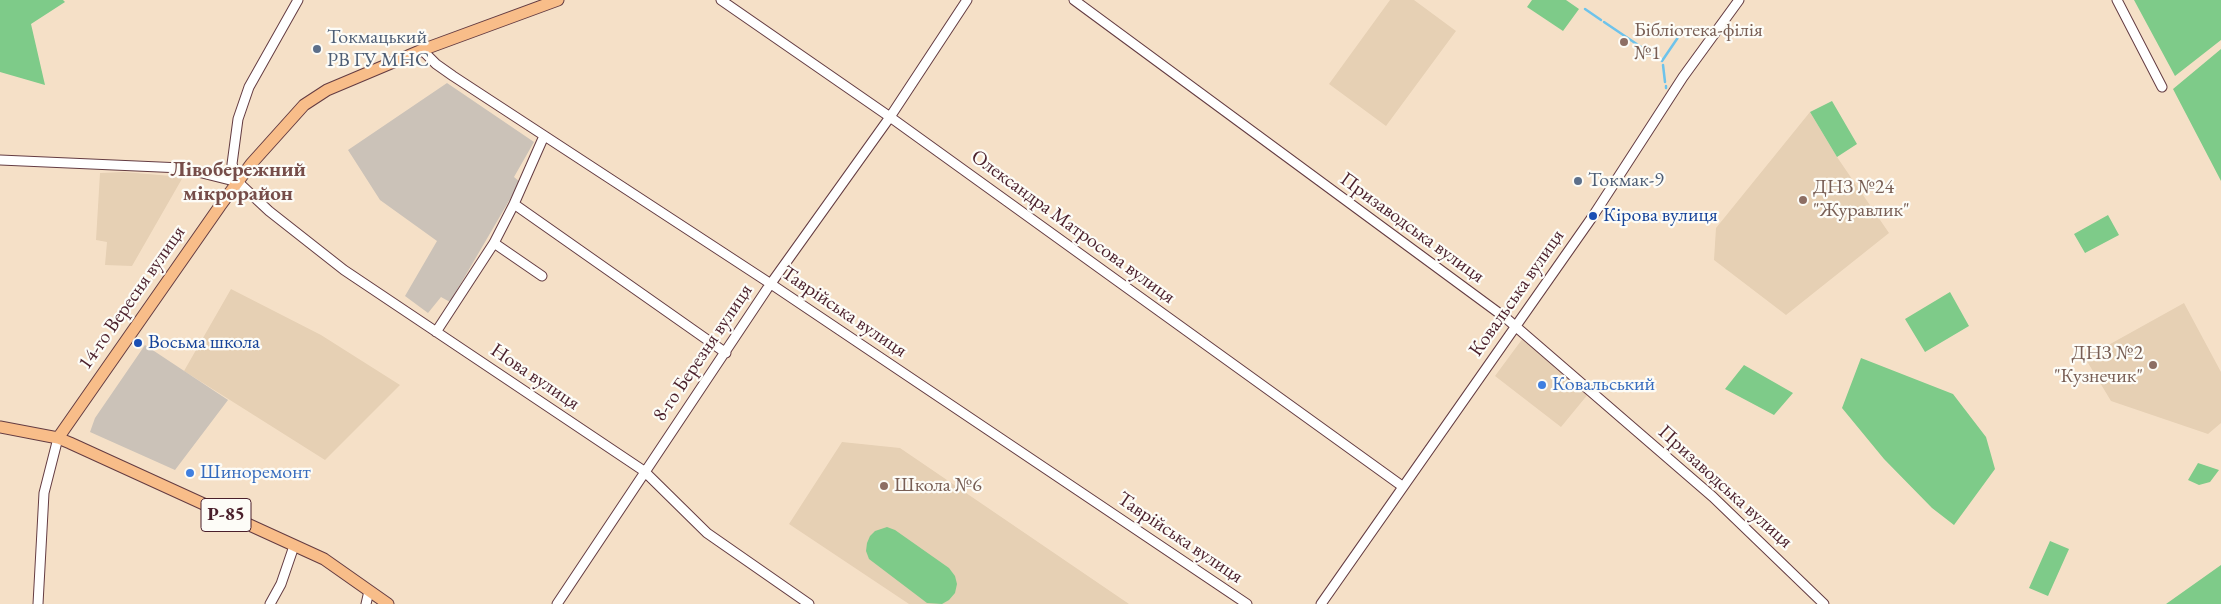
<!DOCTYPE html>
<meta charset="utf-8">
<style>
body{margin:0}
canvas{display:block;background:#f5e0c7}
</style>
<canvas width="2221" height="604"></canvas>
<script>
const context = document.querySelector('canvas').getContext('2d');
context.lineJoin = 'round';
function paint(path, color) { context.fillStyle = color; context.fill(path, 'evenodd'); }
const shape = rows => new Path2D(rows.map(r => 'M' + r).join(''));
function strokePath(path, color, width, dash) { context.strokeStyle = color; context.lineWidth = width; context.lineCap = dash ? 'butt' : 'round'; context.setLineDash(dash || []); context.stroke(path); }
function write(font, color, halo, rows, align = 'center') {
  context.font = font + ' "EB Garamond",serif'; context.lineWidth = 4.5; context.setLineDash([]); context.textBaseline = 'middle'; context.strokeStyle = halo; context.fillStyle = color; for (const [text, x, y, turn = 0] of rows) {
    context.save(); context.translate(x, y); context.rotate((+turn || 0) * Math.PI / 180); context.textAlign = isNaN(turn) ? turn : align; if (halo) context.strokeText(text, 0, 0); context.fillText(text, 0, 0); context.restore();
  }
}
paint(shape([
 [1390,0,1414,0,1456,31,1386,126,1329,84],
 [1810,112,1837,157,1889,233,1786,315,1714,260,1716,228],
 [124,172,183,177,132,266,105,265,107,242,96,240,100,173],
 [231,289,321,335,400,385,325,460,184,371],
 [2184,303,2221,372,2221,423,2208,434,2111,401,2085,358],
 [1523,338,1589,393,1561,427,1495,376],
 [842,442,900,448,1129,604,909,604,789,524]
]), '#e6d0b4');
paint(shape([
 [447,83,534,142,514,177,520,182,450,302,441,297,428,313,405,296,437,241,380,200,348,150],
 [145,345,228,400,175,470,90,432,95,418]
]), '#cbc2b8');
paint(shape([
 [0,0,63,0,65,2,31,24,45,85,0,72],
 [1532,0,1566,0,1579,9,1563,31,1527,7],
 [2134,0,2221,0,2221,40,2175,76],
 [2221,49,2221,181,2173,89],
 [1832,101,1857,144,1837,157,1810,112],
 [2108,215,2119,235,2085,253,2074,234],
 [1950,292,1969,326,1925,352,1905,319],
 [1861,358,1953,394,1986,437,1995,469,1954,525,1932,508,1884,459,1842,408],
 [1744,365,1793,393,1774,415,1725,389],
 [2198,463,2219,470,2210,482,2199,485,2188,480],
 [887,527,895,530,949,568,955,576,957,584,955,593,949,600,942,604,927,603,869,559,866,551,867,543,870,536,875,531],
 [2050,541,2069,549,2048,596,2029,588],
 [2221,565,2221,604,2166,604]
]), '#7ecb89');
strokePath(shape([
 [1585,9,1601,20],
 [1604,22,1644,49],
 [1647,51,1661,60],
 [1662,61,1683,30],
 [1663,65,1665,82],
 [1666,86,1666,88]
]), '#6ec3eb', 2.5);
const minor = shape([
 [298,0,249,87,238,119,232,164,238,182,269,211,344,270,644,471,707,533,809,604],
 [721,0,890,117,1402,486],
 [1074,0,1507,319,1713,497,1824,604],
 [2117,0,2162,87],
 [422,50,436,64,453,76,771,284,1247,604],
 [0,160,182,168,238,182],
 [514,204,726,353],
 [494,243,542,276],
 [436,332,494,243,514,204,544,136],
 [38,604,44,493,58,438],
 [270,604,281,584,294,546],
 [366,604,369,591],
 [557,604,767,289,890,117,967,0],
 [1321,604,1593,216,1683,77,1739,0]
]);
const major = shape([
 [0,427,58,438,70,443,324,559,388,604],
 [58,438,220,206,251,164,304,105,327,90,422,50,558,0]
]);
strokePath(minor, '#643c42', 11);
strokePath(major, '#643c42', 13);
strokePath(minor, '#fff', 9);
strokePath(major, '#f8bd89', 11);
for (const [x, y, r, color] of [
 [1624,42,5,"#8d6e63"],
 [317,49,5,"#5c6f8a"],
 [1578,181,5,"#5c6f8a"],
 [1803,200,5,"#8d6e63"],
 [1593,216,5,"#1a4fb4"],
 [138,343,5,"#1a4fb4"],
 [2153,365,5,"#8d6e63"],
 [1542,385,5,"#3f7fe0"],
 [190,473,5,"#3f7fe0"],
 [884,486,5,"#8d6e63"]
]) { const dot = new Path2D(); dot.arc(x, y, r, 0, 2 * Math.PI); context.fillStyle = color; context.fill(dot); strokePath(dot, '#fdfcf7', 2); }
for (const [x, y, w] of [
 [226,515,50]
]) { const box = new Path2D(); box.roundRect(x - w / 2, y - 16.5, w, 33, 4); context.fillStyle = '#fdfcf7'; context.fill(box); strokePath(box, '#4a1f2b', 1); }
write('bold 19px', '#4a1f2b', null, [
 ["Р-85",226,515]
]);
write('20px', '#785e54', '#fdfcf7', [
 ["Бібліотека-філія",1634,31],
 ["№1",1634,54],
 ["ДНЗ №24",1813,188],
 ["\"Журавлик\"",1813,211],
 ["ДНЗ №2",2143,354,"right"],
 ["\"Кузнечик\"",2143,377,"right"],
 ["Школа №6",894,486]
], 'left');
write('20px', '#4e5e75', '#fdfcf7', [
 ["Токмацький",327,38],
 ["РВ ГУ МНС",327,61],
 ["Токмак-9",1588,181]
], 'left');
write('20px', '#164399', '#fdfcf7', [
 ["Кірова вулиця",1603,216],
 ["Восьма школа",148,343]
], 'left');
write('20px', '#4a1f2b', '#fdfcf7', [
 ["Олександра Матросова вулиця",1073,227,36],
 ["Призаводська вулиця",1412,228,36],
 ["Ковальська вулиця",1517,293,-55],
 ["14-го Вересня вулиця",132,298,-55],
 ["Таврійська вулиця",844,312,34],
 ["8-го Березня вулиця",703,353,-56],
 ["Нова вулиця",535,377,34],
 ["Призаводська вулиця",1725,487,42],
 ["Таврійська вулиця",1180,538,34]
]);
write('20px', '#366cbe', '#fdfcf7', [
 ["Ковальський",1552,385],
 ["Шиноремонт",200,473]
], 'left');
write('bold 21px', '#764d49', '#fdfcf7', [
 ["Лівобережний",238,170],
 ["мікрорайон",238,194]
]);
</script>
